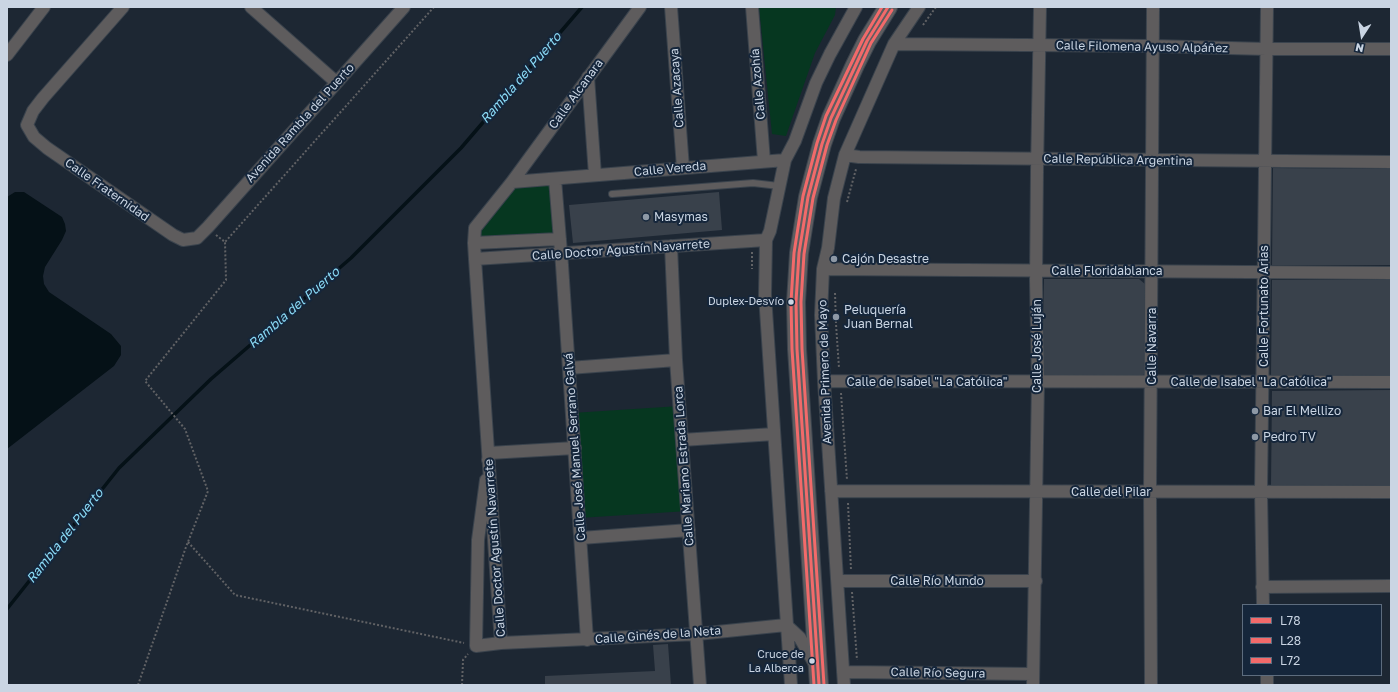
<!DOCTYPE html>
<meta charset="utf-8">
<style>
body{margin:0}
#map{position:relative;width:1398px;height:692px;overflow:hidden;background:#1d2733;font-family:"Golos Text",sans-serif}
canvas{display:block}
.frame{position:absolute;inset:0;border:8px solid #cad5e3;pointer-events:none}
.legend{position:absolute;left:1242px;top:604px;width:140px;height:72px;box-sizing:border-box;background:#15263b;border:1px solid #5d6c7e;margin:0;padding:5px 7px;list-style:none;font-size:12px;color:#cad5e3}
.legend li{display:flex;align-items:center;gap:8px;height:20px}
.legend b{width:20px;border:1px solid #5d6c7e}
.north{position:absolute;left:1342px;top:16px;width:40px;height:40px;-webkit-text-stroke:3px #15263b;paint-order:stroke;rotate:192deg;font-size:11px;font-weight:700;line-height:16px;text-align:center;color:#cad5e3}
.north::after{content:'';display:block;margin:auto;width:14px;height:18px;background:#cad5e3;clip-path:polygon(50% 0,100% 100%,50% 72%,0 100%)}
</style>
<div id="map">
<canvas width="1398" height="692"></canvas>
<div class="frame"></div>
<ul class="legend">
<li><b style="height:5px;background:#f26a6a"></b>L78</li>
<li><b style="height:5px;background:#f26a6a"></b>L28</li>
<li><b style="height:5px;background:#f26a6a"></b>L72</li>
</ul>
<div class="north">N</div>
</div>
<script>
const context = document.querySelector('canvas').getContext('2d');
context.lineJoin = 'round';
function paint(path, color) { context.fillStyle = color; context.fill(path, 'evenodd'); }
const shape = rows => new Path2D(rows.map(r => 'M' + r).join(''));
function strokePath(path, color, width, dash) { context.strokeStyle = color; context.lineWidth = width; context.lineCap = dash ? 'butt' : 'round'; context.setLineDash(dash || []); context.stroke(path); }
function write(font, color, halo, rows, align = 'center') {
  context.font = font + ' "Golos Text",sans-serif'; context.lineWidth = 4; context.setLineDash([]); context.textBaseline = 'middle'; context.strokeStyle = halo; context.fillStyle = color; for (const [text, x, y, turn = 0] of rows) {
    context.save(); context.translate(x, y); context.rotate((+turn || 0) * Math.PI / 180); context.textAlign = isNaN(turn) ? turn : align; if (halo) context.strokeText(text, 0, 0); context.fillText(text, 0, 0); context.restore();
  }
}
paint(shape([
 [759,7,836,7,835,15,815,53,786,136,772,134],
 [555,179,560,238,474,243,475,228,512,182],
 [680,406,688,511,579,518,572,413]
]), '#063720');
paint(shape([
 [15,192,24,192,62,217,65,224,66,231,62,240,45,267,43,276,44,284,49,292,111,334,121,346,121,355,114,366,7,449,7,197]
]), '#051117');
strokePath(shape([
 [7,609,119,468,211,379,351,258,461,148,582,7]
]), '#051117', 3.5);
paint(shape([
 [1273,168,1391,169,1391,265,1272,265],
 [719,192,722,230,573,243,569,205],
 [1044,279,1139,279,1145,284,1144,374,1142,376,1043,375],
 [1272,280,1391,280,1391,377,1271,376],
 [1391,390,1391,486,1271,485,1272,391],
 [668,644,671,685,545,685,545,676,655,671,653,645]
]), '#39414b');
const lane = shape([
 [612,194,753,183,779,186]
]);
const street = shape([
 [123,7,43,98,33,111,27,125,34,137,47,148,173,235,183,240,197,238,208,227,404,7],
 [251,7,336,82],
 [671,7,683,168],
 [752,7,764,161],
 [894,44,1153,46,1266,49,1391,49],
 [7,55,44,7],
 [588,77,595,175],
 [845,155,859,157,1391,162],
 [555,179,562,265,587,640],
 [512,182,785,160],
 [474,243,560,239],
 [671,246,676,360,700,685],
 [475,259,766,240],
 [823,269,1391,273],
 [569,368,676,360],
 [824,381,1391,382],
 [682,440,774,434],
 [488,460,489,453,575,448],
 [486,480,478,540,476,646,501,643,697,634,786,625,800,638,816,666],
 [831,491,1391,492],
 [581,538,689,530],
 [838,581,1036,581],
 [1262,587,1391,586],
 [1263,605,1261,492,1267,7],
 [501,643,475,259,474,243,475,228,512,182,640,7],
 [843,672,1033,674],
 [1267,675,1267,685],
 [791,685,765,295,766,240,770,231,785,160,795,141,816,83,830,54,856,7],
 [844,685,824,381,821,315,823,269,828,248,834,198,845,155,894,44,919,7],
 [1033,685,1038,382,1036,281,1037,170,1040,7],
 [1151,685,1150,492,1153,7]
]);
const primary = shape([
 [819,685,797,349,796,302,799,253,808,197,822,144,831,118,855,65,867,41,888,7]
]);
strokePath(lane, '#3a434d', 8);
strokePath(street, '#3a434d', 14);
strokePath(primary, '#3a434d', 20);
strokePath(shape([
 [923,25,936,7],
 [847,202,856,169],
 [216,235,225,242,434,7],
 [752,252,752,269],
 [835,293,836,324,839,368],
 [841,393,847,480],
 [848,503,851,570],
 [188,542,235,595,464,643],
 [852,592,857,660],
 [138,685,186,547,208,491,185,429,145,381,226,280,225,242],
 [462,685,463,660,468,654]
]), '#616265', 2, [2, 2]);
strokePath(lane, '#5e5c5d', 6);
strokePath(street, '#5e5c5d', 12);
strokePath(primary, '#5e5d60', 18);
strokePath(shape([
 [819,685,797,349,796,302,799,253,808,197,822,144,831,118,867,41,888,7]
]), '#f26a6a', 3);
strokePath(shape([
 [824,685,802,349,801,302,804,254,813,198,827,145,836,120,871,43,892,10]
]), '#f26a6a', 3);
strokePath(shape([
 [814,685,792,349,791,302,794,253,803,196,817,143,826,116,863,39,882,7]
]), '#f26a6a', 3);
for (const [x, y, r, color] of [
 [646,217,4,"#8d98a5"],
 [834,259,4,"#8d98a5"],
 [791,302,3.5,"#cad5e3"],
 [836,317,4,"#8d98a5"],
 [1255,411,4,"#8d98a5"],
 [1255,437,4,"#8d98a5"],
 [812,661,3.5,"#cad5e3"]
]) { const dot = new Path2D(); dot.arc(x, y, r, 0, 2 * Math.PI); context.fillStyle = color; context.fill(dot); strokePath(dot, '#15263b', 1.5); }
write('11px', '#cad5e3', '#15263b', [
 ["Duplex-Desvío",784,302],
 ["Cruce de",804,655],
 ["La Alberca",804,669]
], 'right');
write('12px', '#cad5e3', '#15263b', [
 ["Calle Filomena Ayuso Alpáñez",1142,47,1],
 ["Calle Azohía",758,84,-95],
 ["Calle Azacaya",677,88,-94],
 ["Calle Alcanara",576,94,-54],
 ["Avenida Rambla del Puerto",300,123,-48],
 ["Calle República Argentina",1118,160,1],
 ["Calle Vereda",670,169,-5],
 ["Calle Fraternidad",107,190,35],
 ["Calle Doctor Agustín Navarrete",621,250,-4],
 ["Calle Floridablanca",1107,271],
 ["Calle Fortunato Arias",1264,306,-90],
 ["Calle José Luján",1037,346,-90],
 ["Calle Navarra",1152,346,-90],
 ["Avenida Primero de Mayo",825,372,-92],
 ["Calle de Isabel \"La Católica\"",927,382],
 ["Calle de Isabel \"La Católica\"",1251,382],
 ["Calle José Manuel Serrano Galvá",575,447,-94],
 ["Calle Mariano Estrada Lorca",684,466,-94],
 ["Calle del Pilar",1111,492],
 ["Calle Doctor Agustín Navarrete",495,548,-94],
 ["Calle Río Mundo",937,581],
 ["Calle Ginés de la Neta",658,635,-4],
 ["Calle Río Segura",938,673,1]
]);
write('12px', '#cad5e3', '#15263b', [
 ["Masymas",654,217],
 ["Cajón Desastre",842,259],
 ["Peluquería",844,310],
 ["Juan Bernal",844,324],
 ["Bar El Mellizo",1263,411],
 ["Pedro TV",1263,437]
], 'left');
write('italic 13px', '#8adaf6', '#15263b', [
 ["Rambla del Puerto",521,78,-49],
 ["Rambla del Puerto",294,308,-41],
 ["Rambla del Puerto",65,536,-52]
]);
</script>
